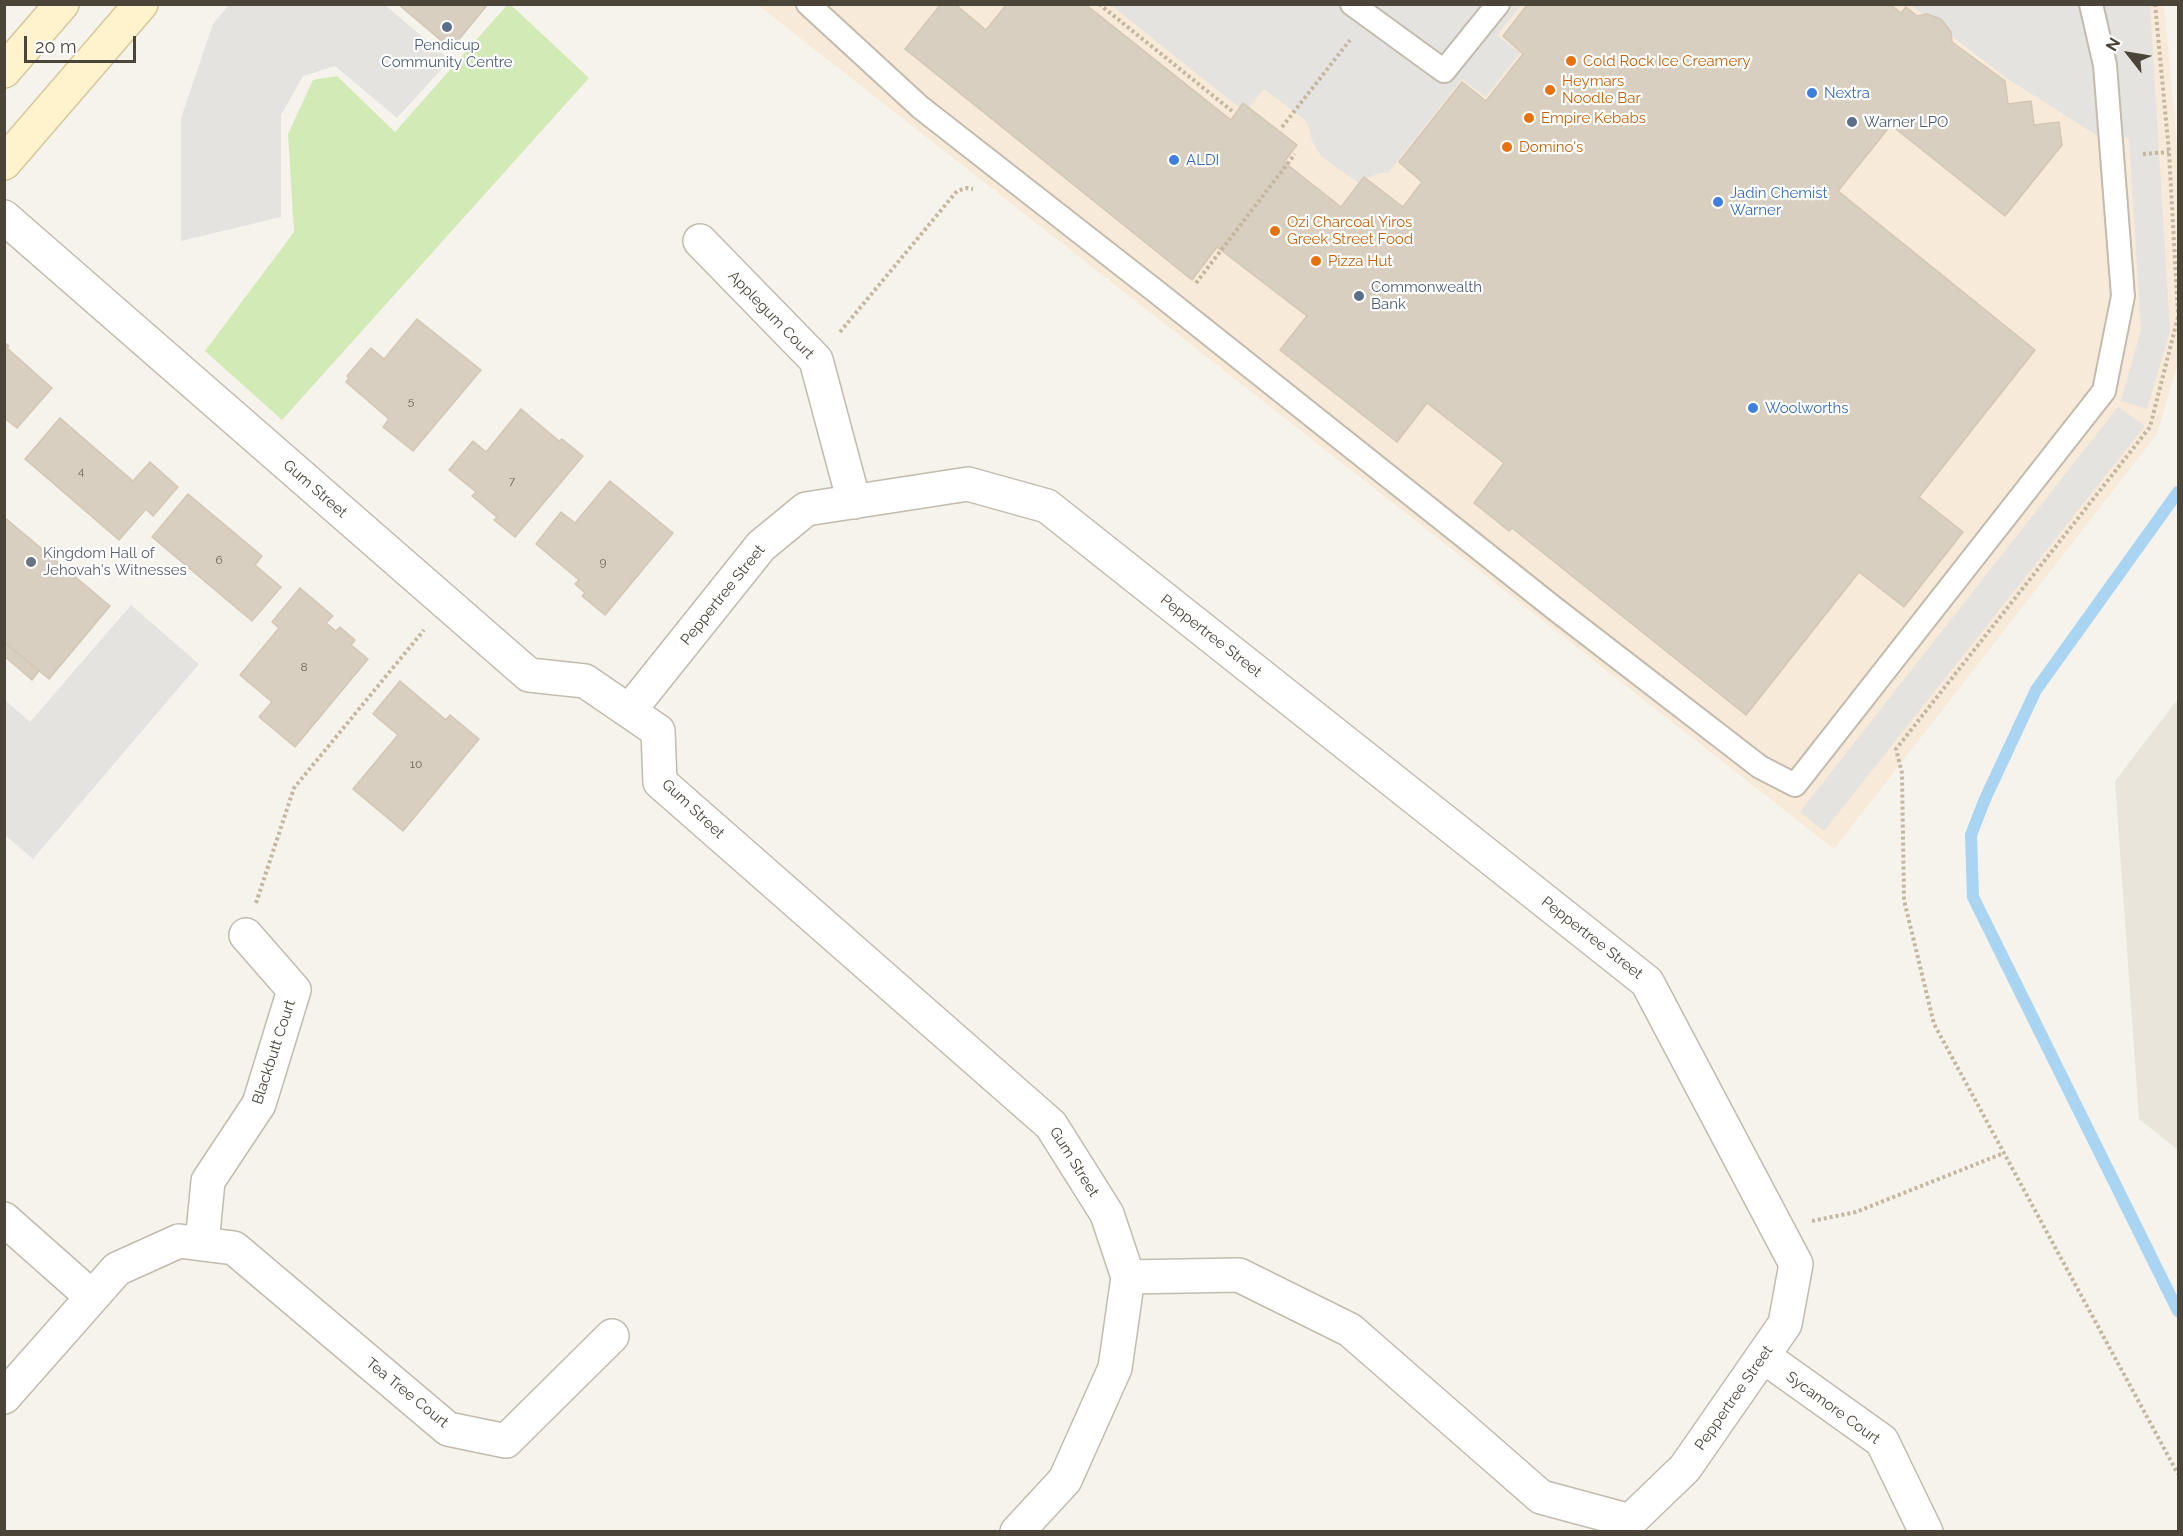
<!DOCTYPE html>
<style>
body{margin:0}
#map{position:relative;width:2183px;height:1536px;overflow:hidden;background:#f6f3ec;font-family:Raleway,sans-serif}
canvas{display:block}
.frame{position:absolute;inset:0;border:6px solid #4b4439;pointer-events:none}
.north{position:absolute;left:2099px;top:24px;width:60px;height:60px;-webkit-text-stroke:4px #fff;paint-order:stroke;rotate:301deg;font-size:16px;font-weight:700;line-height:24px;text-align:center;color:#4b4439}
.north::after{content:'';display:block;margin:auto;width:21px;height:27px;background:#4b4439;clip-path:polygon(50% 0,100% 100%,50% 72%,0 100%)}
.scale{position:absolute;left:24px;top:36px;width:112px;height:27px;box-sizing:border-box;border:3px solid #4b4439;border-top:0;padding-left:8px;font-size:18px;line-height:21px;white-space:nowrap;color:#4b4439;-webkit-text-stroke:4px #fff;paint-order:stroke}
</style>
<div id="map">
<canvas width="2183" height="1536"></canvas>
<div class="frame"></div>
<div class="north">N</div>
<div class="scale">20 m</div>
</div>
<script>
const context = document.querySelector('canvas').getContext('2d');
context.lineJoin = 'round';
function paint(path, color) { context.fillStyle = color; context.fill(path, 'evenodd'); }
const shape = rows => new Path2D(rows.map(r => 'M' + r).join(''));
function strokePath(path, color, width, dash) { context.strokeStyle = color; context.lineWidth = width; context.lineCap = dash ? 'butt' : 'round'; context.setLineDash(dash || []); context.stroke(path); }
function write(font, color, halo, rows, align = 'center') {
  context.font = font + ' Raleway,sans-serif'; context.lineWidth = 4.5; context.setLineDash([]); context.textBaseline = 'middle'; context.strokeStyle = halo; context.fillStyle = color; for (const [text, x, y, turn = 0] of rows) {
    context.save(); context.translate(x, y); context.rotate((+turn || 0) * Math.PI / 180); context.textAlign = isNaN(turn) ? turn : align; if (halo) context.strokeText(text, 0, 0); context.fillText(text, 0, 0); context.restore();
  }
}
paint(shape([
 [2178,699,2178,1150,2139,1119,2115,781]
]), '#eae5da');
paint(shape([
 [758,5,2164,5,2178,154,2178,363,2157,434,1834,849]
]), '#f7ead8');
paint(shape([
 [508,4,511,5,589,78,282,420,205,351,294,232,288,134,313,80,337,76,395,132]
]), '#d2eab5');
paint(shape([
 [229,5,385,5,450,60,397,118,335,66,303,76,281,115,281,217,181,241,181,118,213,24],
 [1111,5,1521,5,1497,35,1520,53,1486,97,1462,79,1388,173,1380,173,1358,182,1351,178,1321,156,1312,141,1309,127,1305,120,1264,89,1245,112],
 [1911,5,2150,5,2170,331,2147,409,2121,401,2141,330,2129,138,2096,135,2008,79],
 [2118,407,2145,426,1824,831,1800,812],
 [131,605,199,664,33,859,5,835,5,700,30,722]
]), '#e5e3e0');
strokePath(shape([
 [2178,492,2036,690,1985,799,1971,835,1973,897,2178,1311]
]), '#a9d4f2', 12);
const building = shape([
 [398,4,488,4,451,49,398,4],
 [941,4,955,4,986,30,1007,4,1085,4,1231,120,1243,103,1297,145,1284,162,1341,207,1364,177,1403,207,1422,182,1399,162,1462,82,1486,101,1523,54,1503,36,1528,4,1890,4,1901,13,1906,7,1917,16,1927,14,1941,19,1951,32,1952,42,2005,81,2008,104,2031,101,2034,125,2059,122,2062,145,2005,216,1891,125,1838,191,2035,350,1919,497,1963,532,1904,607,1859,572,1746,715,1512,528,1509,531,1474,503,1504,463,1427,403,1397,442,1280,350,1307,316,1217,247,1192,280,905,49,941,4],
 [417,319,481,370,413,451,383,427,389,419,346,382,349,378,347,376,371,348,384,359,417,319],
 [4,342,9,346,7,348,52,388,17,428,4,418,4,342],
 [521,409,559,441,562,439,583,456,515,537,494,520,497,517,472,496,476,492,449,470,473,441,486,452,521,409],
 [60,418,133,481,150,462,178,487,153,516,146,509,119,540,25,459,60,418],
 [610,481,673,533,605,615,582,596,585,593,575,584,579,580,536,544,561,512,575,523,610,481],
 [188,494,262,556,255,565,281,587,252,621,152,537,188,494],
 [4,517,110,606,49,679,4,642,4,517],
 [300,588,333,616,326,623,336,631,340,627,355,640,351,645,368,659,295,747,259,717,272,702,240,675,279,628,272,622,300,588],
 [4,642,39,671,32,680,4,656,4,642],
 [400,681,446,720,450,715,479,739,403,831,353,789,398,735,373,714,400,681]
]);
paint(building, '#d8cfc1');
strokePath(building, '#d3c7b4', 1.5);
const service = shape([
 [808,4,920,107,1158,293,1554,608,1760,767,1795,785,2104,391,2123,296,2105,65,2091,4],
 [1352,4,1444,71,1498,4]
]);
const minor = shape([
 [4,217,529,675,585,681,658,731,660,782,1051,1125,1107,1214,1128,1277,1115,1368,1065,1480,1017,1532],
 [700,241,816,360,854,502],
 [629,711,761,546,806,509,968,484,1047,506,1647,982,1796,1264,1785,1324,1685,1468,1630,1521,1541,1497,1350,1330,1239,1275,1128,1277],
 [4,1219,92,1297],
 [202,1244,234,1248,448,1429,506,1441,612,1336],
 [1763,1356,1882,1441,1926,1532],
 [4,1397,117,1269,179,1241,202,1244,208,1181,259,1104,294,990,246,935]
]);
const secondary = shape([
 [4,71,62,4],
 [4,163,141,4]
]);
strokePath(service, '#c2bbae', 26);
strokePath(minor, '#c2bbae', 36);
strokePath(secondary, '#d6c79b', 36);
strokePath(shape([
 [1099,4,1232,111],
 [2155,4,2169,152,2178,314],
 [1282,127,1350,40],
 [2143,154,2169,152],
 [1196,283,1295,154],
 [2178,317,2150,427,1896,749,1902,773,1904,900,1934,1024,2178,1474],
 [840,332,957,191,967,188,973,189],
 [256,903,294,788,424,630],
 [1812,1221,1856,1212,2004,1153]
]), '#c4b79f', 4, [3, 3]);
strokePath(service, '#fff', 22);
strokePath(minor, '#fff', 33);
strokePath(secondary, '#fff3cd', 33);
for (const [x, y, r, color] of [
 [447,27,6,"#5c6f8a"],
 [1571,61,6,"#e8710a"],
 [1550,90,6,"#e8710a"],
 [1812,93,6,"#3f7fe0"],
 [1529,118,6,"#e8710a"],
 [1852,122,6,"#5c6f8a"],
 [1507,147,6,"#e8710a"],
 [1174,160,6,"#3f7fe0"],
 [1718,202,6,"#3f7fe0"],
 [1275,231,6,"#e8710a"],
 [1316,261,6,"#e8710a"],
 [1359,296,6,"#5c6f8a"],
 [1753,408,6,"#3f7fe0"],
 [31,562,6,"#6b7280"]
]) { const dot = new Path2D(); dot.arc(x, y, r, 0, 2 * Math.PI); context.fillStyle = color; context.fill(dot); strokePath(dot, '#fff', 2); }
write('12px', '#6e675b', null, [
 ["5",411,401],
 ["4",81,471],
 ["7",512,481],
 ["6",219,560],
 ["9",603,562],
 ["8",304,667],
 ["10",416,764]
]);
write('15px', '#4e5e75', '#fff', [
 ["Pendicup",447,45,"center"],
 ["Community Centre",447,62,"center"],
 ["Warner LPO",1864,122],
 ["Commonwealth",1371,287],
 ["Bank",1371,304]
], 'left');
write('15px', '#c56008', '#fff', [
 ["Cold Rock Ice Creamery",1583,61],
 ["Heymars",1562,81],
 ["Noodle Bar",1562,98],
 ["Empire Kebabs",1541,118],
 ["Domino's",1519,147],
 ["Ozi Charcoal Yiros",1287,222],
 ["Greek Street Food",1287,239],
 ["Pizza Hut",1328,261]
], 'left');
write('15px', '#366cbe', '#fff', [
 ["Nextra",1824,93],
 ["ALDI",1186,160],
 ["Jadin Chemist",1730,193],
 ["Warner",1730,210],
 ["Woolworths",1765,408]
], 'left');
write('15px', '#4b4439', '#fff', [
 ["Applegum Court",771,315,46],
 ["Gum Street",315,489,41],
 ["Peppertree Street",723,595,-51],
 ["Peppertree Street",1211,636,38],
 ["Gum Street",693,809,43],
 ["Peppertree Street",1592,938,38],
 ["Blackbutt Court",274,1052,-72],
 ["Gum Street",1074,1162,58],
 ["Tea Tree Court",407,1393,39],
 ["Peppertree Street",1734,1398,-55],
 ["Sycamore Court",1833,1408,36]
]);
write('15px', '#5b616d', '#fff', [
 ["Kingdom Hall of",43,553],
 ["Jehovah's Witnesses",43,570]
], 'left');
</script>
